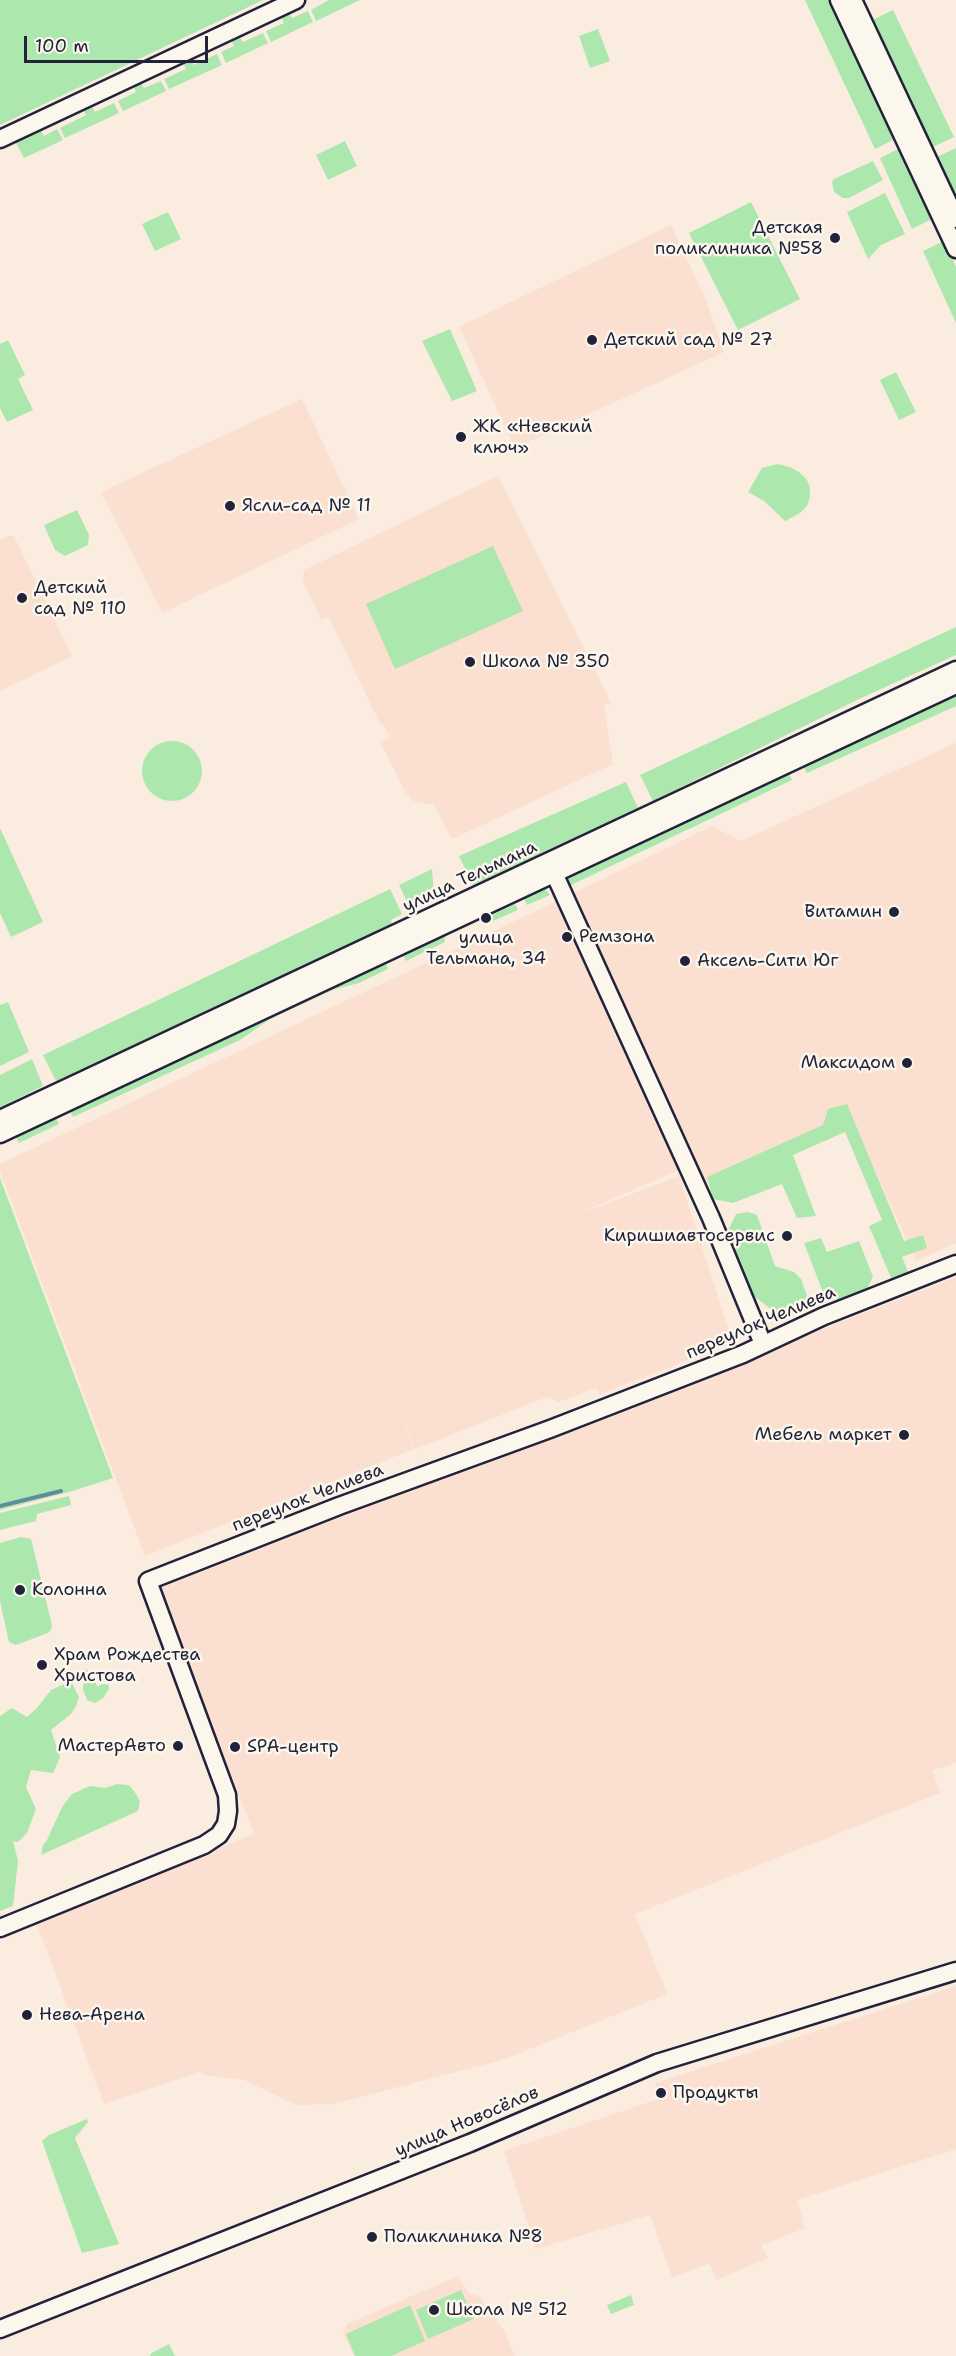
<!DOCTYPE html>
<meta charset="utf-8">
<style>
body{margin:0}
#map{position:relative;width:956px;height:2356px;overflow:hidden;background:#fbece0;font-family:"Shantell Sans",sans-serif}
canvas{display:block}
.scale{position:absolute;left:24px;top:36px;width:184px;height:27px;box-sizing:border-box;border:3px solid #22223b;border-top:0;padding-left:8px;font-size:18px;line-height:21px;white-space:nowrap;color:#22223b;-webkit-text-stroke:4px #fbf7ec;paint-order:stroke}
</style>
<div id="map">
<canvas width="956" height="2356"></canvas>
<div class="scale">100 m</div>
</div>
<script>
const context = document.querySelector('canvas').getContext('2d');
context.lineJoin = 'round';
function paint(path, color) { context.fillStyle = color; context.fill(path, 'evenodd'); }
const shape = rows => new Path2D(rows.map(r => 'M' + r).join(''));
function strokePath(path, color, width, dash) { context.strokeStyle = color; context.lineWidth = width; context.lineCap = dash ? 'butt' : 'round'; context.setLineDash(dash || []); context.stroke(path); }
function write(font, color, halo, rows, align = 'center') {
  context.font = font + ' "Shantell Sans",sans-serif'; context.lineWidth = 5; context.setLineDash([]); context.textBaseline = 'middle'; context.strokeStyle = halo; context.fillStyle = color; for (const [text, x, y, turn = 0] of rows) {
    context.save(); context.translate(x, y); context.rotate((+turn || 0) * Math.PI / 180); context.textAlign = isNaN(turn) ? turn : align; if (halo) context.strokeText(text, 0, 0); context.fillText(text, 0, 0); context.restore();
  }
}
paint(shape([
 [671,225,704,295,724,352,515,448,459,327],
 [302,399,359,519,162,613,101,492],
 [498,476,611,703,604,706,613,764,452,839,434,805,413,801,405,792,381,743,390,738,384,726,379,722,329,617,321,620,303,581,304,570],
 [9,536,14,536,72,656,0,691,0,540],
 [956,743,956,1243,916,1261,853,1121,710,1182,699,1181,572,894,712,826,741,841],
 [557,901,681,1169,573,1216,679,1176,733,1343,600,1394,596,1388,559,1402,547,1397,415,1449,383,1369,414,1449,145,1556,0,1171,0,1164],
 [956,1277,956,1763,932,1770,940,1793,635,1914,667,1994,502,2060,333,2104,296,2105,244,2080,209,2076,199,2072,104,2104,36,1922,254,1834,160,1588],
 [956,1986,956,2149,797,2200,805,2228,761,2245,768,2258,717,2280,709,2264,672,2277,650,2215,536,2249,504,2151,658,2099,655,2083],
 [458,2276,470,2294,479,2296,504,2331,515,2356,354,2356,343,2333,347,2324]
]), '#fbdfd1');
paint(shape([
 [0,0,263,0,0,125],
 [329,0,360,0,316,21,311,10],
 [805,0,832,0,897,138,875,149],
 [893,10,954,137,933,147,872,20],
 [308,11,313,22,271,42,266,31,284,23,281,16,289,12,292,18],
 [598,29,610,61,590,68,579,36],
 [263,33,268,43,226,63,221,52,234,46,231,39,239,36,243,42],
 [217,54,222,65,169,89,164,79,186,69,183,62,190,59,194,65],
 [161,81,166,91,123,111,118,101,136,92,133,85,140,82,144,88],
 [114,103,119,113,65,138,60,128,86,115,83,109,91,105,95,112],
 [40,129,44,136,57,129,63,140,24,158,15,141],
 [345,141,357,166,328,180,316,155],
 [902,147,934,218,912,229,880,158],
 [956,148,956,197,937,157],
 [873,161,883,180,849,198,843,198,834,192,832,182,834,179],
 [885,193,905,234,881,245,868,259,847,212],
 [751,202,800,299,738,330,689,233],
 [168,212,181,239,155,251,142,224],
 [944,241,956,267,956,323,923,251],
 [450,329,477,391,452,401,422,341],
 [8,340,25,375,18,379,33,410,7,422,0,408,0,344],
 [896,372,916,412,899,420,880,380],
 [778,464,790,467,799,472,807,480,810,488,810,497,807,506,800,513,785,521,764,501,748,492,762,468],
 [77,510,89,535,88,545,65,556,55,550,44,525],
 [493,546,523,611,395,669,366,604],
 [956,627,956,655,859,699,653,801,640,775],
 [956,694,956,706,807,773,802,763],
 '142 771a30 30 0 1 1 60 0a30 30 0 1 1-60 0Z',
 [787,769,792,780,569,886,567,877,569,873],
 [626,782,638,808,473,885,459,856],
 [0,828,43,922,11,937,0,913],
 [432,869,434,894,409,906,399,885],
 [544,887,550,895,527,905,522,895],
 [390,889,402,914,391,920,392,924,56,1081,43,1055],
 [515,904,518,910,484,925,483,922,493,917,492,915],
 [444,932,445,942,406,961,401,952],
 [384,960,388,969,359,983,332,990,270,1019,240,1040,73,1117,69,1109],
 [8,1002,29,1052,0,1066,0,1005],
 [32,1059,43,1086,0,1107,0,1075],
 [847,1104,904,1241,923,1235,927,1248,902,1257,909,1274,892,1280,869,1226,882,1220,845,1132,793,1155,816,1216,797,1218,782,1184,733,1203,713,1199,707,1177,823,1125,828,1109],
 [55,1116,59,1124,19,1143,15,1135],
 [0,1178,113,1478,69,1492,0,1510],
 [748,1212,757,1215,775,1266,794,1272,801,1279,809,1301,806,1310,791,1316,777,1314,750,1293,726,1235,736,1214],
 [821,1238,827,1252,859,1241,873,1277,867,1289,838,1300,822,1290,804,1243],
 [69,1496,71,1505,37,1514,36,1521,0,1530,0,1513],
 [21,1537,31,1539,52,1625,51,1630,48,1633,16,1645,9,1642,0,1601,0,1543],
 [86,1669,93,1675,97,1686,104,1684,109,1685,109,1689,103,1698,95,1703,87,1700,83,1690,84,1672],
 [71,1681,79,1697,76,1706,71,1714,51,1730,60,1757,53,1773,31,1770,26,1787,36,1809,27,1833,18,1842,13,1841,18,1861,13,1906,0,1911,0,1716,12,1708,27,1717,37,1708,51,1690],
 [117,1784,129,1785,136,1794,140,1802,138,1811,41,1855,43,1845,47,1840,62,1807,72,1794,90,1786,105,1788],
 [87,2119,88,2122,75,2138,119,2244,82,2253,42,2141,49,2135],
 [461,2290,474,2319,428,2339,416,2310],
 [631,2295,634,2305,611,2314,607,2305],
 [410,2305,425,2341,391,2356,355,2356,346,2334],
 [169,2344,175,2356,151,2356,150,2354]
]), '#ace8ad');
strokePath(shape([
 [0,1506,61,1491]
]), '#5d8c9f', 4);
const minor = shape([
 [839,0,956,249],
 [853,0,956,219],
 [0,139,296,0],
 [549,862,711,1218,763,1344],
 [0,1119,956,670],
 [0,1134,956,685],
 [0,1928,204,1845,219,1835,226,1824,228,1811,227,1795,148,1581,339,1506,550,1429,743,1354,824,1316,956,1264],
 [0,2329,470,2143,657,2063,956,1971]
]);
strokePath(minor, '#22223b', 21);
strokePath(minor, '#fbf7ec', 16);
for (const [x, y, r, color] of [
 [835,238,6,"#22223b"],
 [592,340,6,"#22223b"],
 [461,437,6,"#22223b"],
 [230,506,6,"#22223b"],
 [22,598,6,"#22223b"],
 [470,662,6,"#22223b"],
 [894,912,6,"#22223b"],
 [486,918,6,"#22223b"],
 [567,937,6,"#22223b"],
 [685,961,6,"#22223b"],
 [907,1063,6,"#22223b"],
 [787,1236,6,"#22223b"],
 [904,1435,6,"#22223b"],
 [20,1590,6,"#22223b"],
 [42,1665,6,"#22223b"],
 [178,1746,6,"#22223b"],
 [235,1747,6,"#22223b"],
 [27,2015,6,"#22223b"],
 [661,2093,6,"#22223b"],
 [372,2237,6,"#22223b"],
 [434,2310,6,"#22223b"]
]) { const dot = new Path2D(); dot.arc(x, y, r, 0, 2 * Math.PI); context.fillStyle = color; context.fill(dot); strokePath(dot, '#fbf7ec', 2); }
write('18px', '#22223b', '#fbf7ec', [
 ["Детская",823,228,"right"],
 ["поликлиника №58",823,249,"right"],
 ["Детский сад № 27",604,340],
 ["ЖК «Невский",473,427],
 ["ключ»",473,448],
 ["Ясли-сад № 11",242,506],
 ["Детский",34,588],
 ["сад № 110",34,609],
 ["Школа № 350",482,662],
 ["Витамин",882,912,"right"],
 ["Ремзона",579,937],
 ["улица",486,938,"center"],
 ["Тельмана, 34",486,959,"center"],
 ["Аксель-Сити Юг",697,961],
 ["Максидом",895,1063,"right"],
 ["Киришиавтосервис",775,1236,"right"],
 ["Мебель маркет",892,1435,"right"],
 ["Колонна",32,1590],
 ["Храм Рождества",54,1655],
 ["Христова",54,1676],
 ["МастерАвто",166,1746,"right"],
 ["SPA-центр",247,1747],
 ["Нева-Арена",39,2015],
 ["Продукты",673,2093],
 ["Поликлиника №8",384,2237],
 ["Школа № 512",446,2310]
], 'left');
write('18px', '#22223b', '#fbf7ec', [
 ["улица Тельмана",470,877,-25],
 ["переулок Челиева",761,1323,-23],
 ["переулок Челиева",308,1498,-21],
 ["улица Новосёлов",467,2122,-23]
]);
</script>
